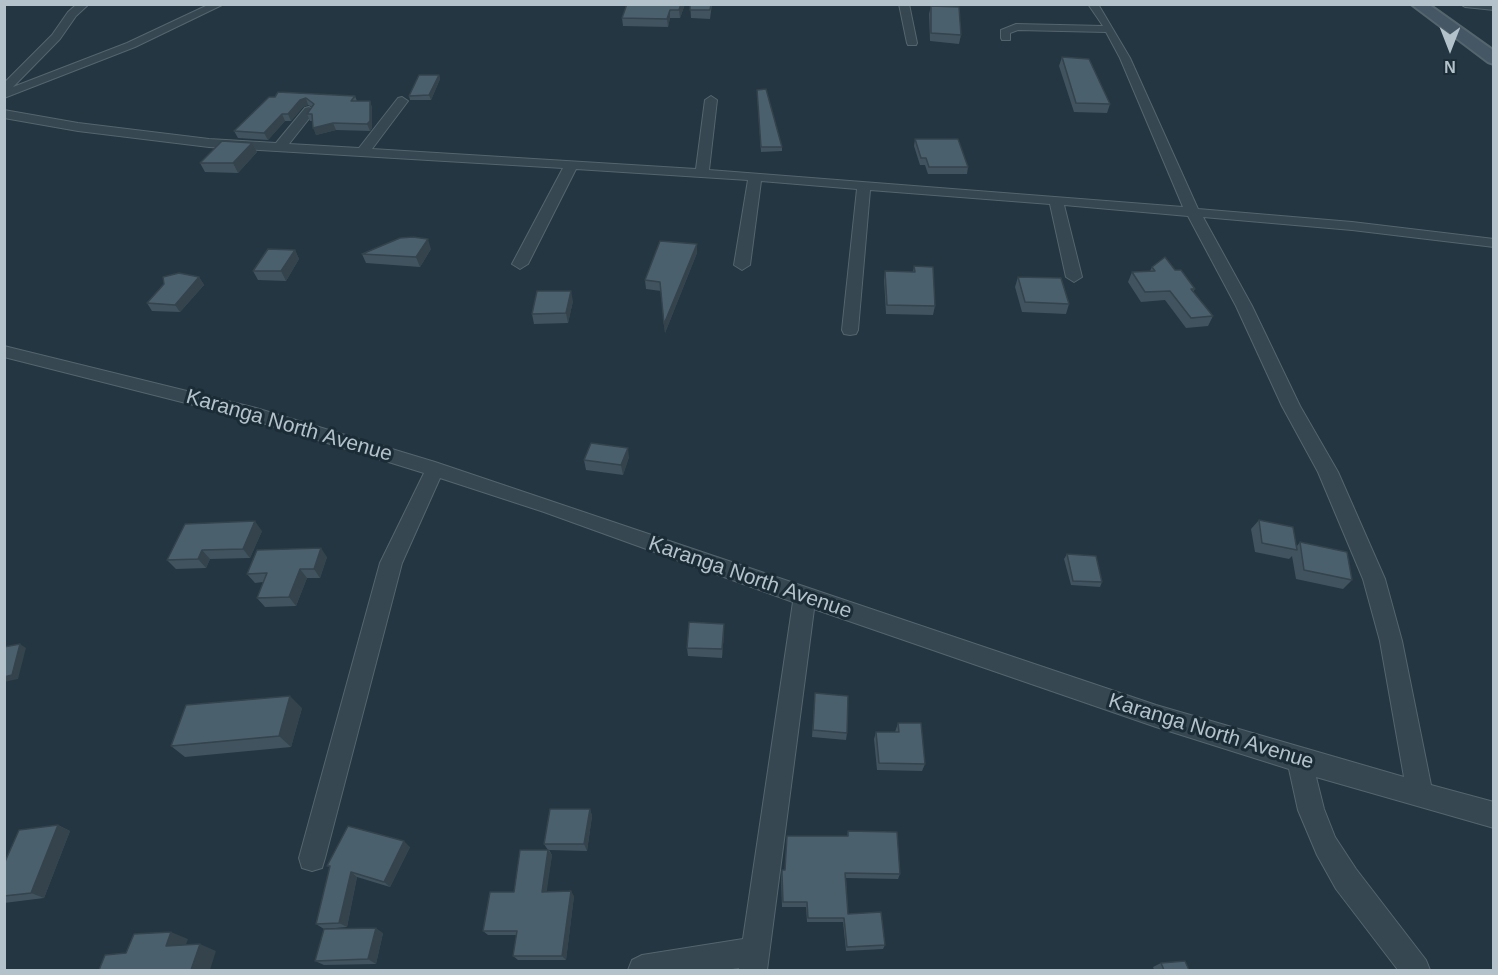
<!DOCTYPE html>
<style>
body{margin:0}
#map{position:relative;width:1498px;height:975px;overflow:hidden;background:#233641;font-family:Arial,sans-serif}
canvas{display:block}
.frame{position:absolute;inset:0;border:6px solid #b3c2cb;pointer-events:none}
.north{position:absolute;left:1420px;top:18px;width:60px;height:60px;-webkit-text-stroke:4px #1c2c36;paint-order:stroke;rotate:180deg;font-size:16px;font-weight:700;line-height:24px;text-align:center;color:#b3c2cb}
.north::after{content:'';display:block;margin:auto;width:21px;height:27px;background:#b3c2cb;clip-path:polygon(50% 0,100% 100%,50% 72%,0 100%)}
</style>
<div id="map">
<canvas width="1498" height="975"></canvas>
<div class="frame"></div>
<div class="north">N</div>
</div>
<script>
const context = document.querySelector('canvas').getContext('2d');
context.lineJoin = 'round';
const shape = rows => new Path2D(rows.map(r => 'M' + r).join(''));
function strokePath(path, color, width, dash) { context.strokeStyle = color; context.lineWidth = width; context.lineCap = dash ? 'butt' : 'round'; context.setLineDash(dash || []); context.stroke(path); }
function paint(path, color) { context.fillStyle = color; context.fill(path, 'evenodd'); }
function write(font, color, halo, rows, align = 'center') {
  context.font = font + ' Arial,sans-serif'; context.lineWidth = 6; context.setLineDash([]); context.textBaseline = 'middle'; context.strokeStyle = halo; context.fillStyle = color; for (const [text, x, y, turn = 0] of rows) {
    context.save(); context.translate(x, y); context.rotate((+turn || 0) * Math.PI / 180); context.textAlign = isNaN(turn) ? turn : align; if (halo) context.strokeText(text, 0, 0); context.fillText(text, 0, 0); context.restore();
  }
}
const street = shape([
 [77,4,89,4,76,16,60,39,13,87,127,43,210,4,224,4,135,47,4,98,4,83,52,35,68,12,77,4],
 [899,4,909,4,917,43,916,45,908,45,907,43,899,4],
 [1088,4,1098,4,1130,58,1198,209,1352,222,1494,239,1494,247,1352,230,1203,217,1252,306,1300,406,1338,472,1385,579,1402,641,1431,785,1494,802,1494,828,1316,777,1324,809,1335,837,1356,869,1426,960,1430,970,1398,970,1336,889,1317,855,1298,810,1289,769,1156,727,814,609,767,970,739,970,739,968,725,970,628,970,632,960,642,955,743,939,793,602,544,512,440,478,402,563,325,858,322,868,312,871,302,868,299,858,380,563,424,473,253,420,4,357,4,346,256,408,435,462,1156,705,1404,777,1380,641,1363,579,1318,472,1282,406,1236,306,1188,216,1064,205,1082,277,1074,282,1066,277,1050,204,870,190,858,330,856,334,850,335,844,334,842,330,857,189,761,181,750,265,742,270,734,265,748,180,576,169,528,264,520,269,512,264,563,168,209,147,78,131,4,118,4,110,78,123,209,139,276,143,305,108,309,107,315,111,289,144,359,148,398,98,402,97,408,101,372,149,696,169,705,100,711,96,717,100,709,170,1183,207,1120,58,1106,32,1018,30,1010,33,1010,40,1002,40,1001,38,1001,30,1016,24,1103,26,1088,4],
 [1460,4,1494,4,1494,10,1465,7,1460,4]
]);
const secondary = shape([
 [1411,4,1428,4,1494,51,1494,64,1488,62,1411,4]
]);
strokePath(street, '#55656e', 2);
strokePath(secondary, '#55656e', 4);
paint(street, '#374751');
paint(secondary, '#455764');
paint(shape([
 [685,4,680,18,670,18,668,27,623,26,622,18],
 [690,4,712,4,710,19,691,18],
 [931,6,961,35,959,44,930,41,929,14],
 [1062,57,1110,104,1107,113,1074,112,1059,66],
 [439,75,440,79,431,100,410,100,409,96],
 [757,95,782,147,782,151,761,152],
 [355,96,357,101,370,101,372,108,372,128,370,131,336,130,316,135,312,121,310,121,307,114,312,107,308,105,303,107,291,121,285,121,268,140,238,138,234,131,269,97],
 [915,139,968,167,967,174,928,174,925,165,920,165,914,146],
 [252,143,257,152,238,173,205,172,200,163],
 [697,244,697,253,665,333,661,291,646,289,645,280],
 [431,249,420,267,366,263,362,254],
 [295,250,299,259,286,281,258,280,253,271],
 [914,266,935,306,933,315,886,314,884,280,885,271,913,272],
 [1152,267,1175,270,1195,289,1193,292,1213,316,1208,326,1186,328,1165,300,1141,302,1128,282,1132,272,1150,271],
 [199,277,204,285,180,312,152,311,147,303],
 [1018,277,1069,304,1066,314,1022,312,1015,287],
 [573,301,568,323,534,324,532,314],
 [629,457,623,475,586,470,584,460],
 [1259,520,1297,546,1300,542,1352,580,1343,589,1296,579,1292,556,1289,559,1255,552,1251,529],
 [262,531,250,558,210,559,206,568,176,569,167,560],
 [1067,554,1102,582,1100,587,1071,585,1064,559],
 [327,557,320,578,307,578,296,606,265,607,257,598,263,582,255,583,247,574],
 [724,632,722,658,688,656,687,648],
 [815,693,847,733,846,740,812,737],
 [302,708,291,747,185,757,171,746],
 [898,723,925,764,922,771,877,770,874,739,876,732,895,732],
 [590,809,592,816,587,851,549,850,552,855,546,892,574,896,566,960,518,960,513,956,517,935,488,935,483,931,548,850,544,844],
 [58,825,70,831,44,898,4,903,4,864],
 [848,831,900,874,898,879,846,878,848,914,885,945,883,949,846,951,843,922,807,922,806,907,782,907,781,878,782,870,785,870,847,836],
 [410,847,390,887,357,877,347,927,324,929,316,924,330,867,327,866],
 [383,933,376,964,324,965,315,961],
 [1161,963,1189,970,1154,970,1153,967]
]), '#40535e');
paint(shape([
 [681,4,685,4,680,18,679,10],
 [670,10,670,18,668,27,667,19],
 [439,75,440,79,431,100,429,95],
 [306,98,308,105,303,107,291,121,288,114,300,100],
 [370,101,372,108,372,128,370,131,367,124],
 [282,114,285,121,268,140,264,133],
 [333,123,336,130,316,135,313,128],
 [252,143,257,152,238,173,233,163],
 [428,239,431,249,420,267,416,257],
 [697,244,697,253,665,333,664,324],
 [295,250,299,259,286,281,281,271],
 [199,277,204,285,180,312,175,305],
 [571,291,573,301,568,323,566,313],
 [628,448,629,457,623,475,621,465],
 [255,521,262,531,250,558,243,549],
 [321,548,327,557,320,578,314,569],
 [202,550,210,559,206,568,198,559],
 [300,569,307,578,296,606,289,597],
 [724,624,724,632,722,658,722,649],
 [20,644,26,648,18,679,4,682,4,677],
 [290,696,302,708,291,747,279,736],
 [590,809,592,816,587,851,584,844],
 [58,825,70,831,44,898,31,893],
 [404,841,410,847,390,887,384,882],
 [548,850,552,855,546,897,542,892],
 [351,872,357,877,347,927,339,923],
 [571,891,574,896,566,960,562,956],
 [376,928,383,933,376,964,368,959],
 [171,932,188,939,183,953,166,946],
 [200,944,216,951,210,970,191,970]
]), '#34434c');
const building = shape([
 [627,4,681,4,679,10,670,10,667,19,622,18,627,4],
 [690,4,711,4,710,10,690,10,690,4],
 [931,6,959,7,961,35,931,33,931,6],
 [1062,57,1089,59,1110,104,1076,103,1062,57],
 [419,75,439,75,429,95,409,96,419,75],
 [766,89,782,147,761,147,757,90,766,89],
 [278,92,355,96,351,101,370,101,370,121,367,124,333,123,313,128,312,114,307,114,314,104,306,98,300,100,288,114,282,114,264,133,234,131,269,97,275,97,278,92],
 [915,139,958,139,968,167,929,167,926,158,921,158,915,139],
 [222,141,252,143,233,163,200,163,222,141],
 [413,237,428,239,416,257,362,254,400,238,413,237],
 [660,241,697,244,664,324,660,282,645,280,660,241],
 [268,249,295,250,281,271,253,271,268,249],
 [1165,257,1175,270,1181,270,1195,289,1191,289,1213,316,1191,318,1170,291,1145,292,1132,272,1155,271,1152,267,1165,257],
 [914,266,933,267,935,306,887,305,885,271,915,272,914,266],
 [179,273,199,277,175,305,147,303,164,284,163,277,179,273],
 [1018,277,1061,278,1069,304,1025,302,1018,277],
 [537,291,571,291,566,313,532,314,537,291],
 [591,443,628,448,621,465,584,460,591,443],
 [1259,520,1293,527,1297,550,1262,543,1259,520],
 [255,521,243,549,202,550,198,559,167,560,185,524,255,521],
 [1300,542,1347,552,1352,580,1304,570,1300,542],
 [321,548,314,569,300,569,289,597,257,598,267,573,247,574,257,550,321,548],
 [1067,554,1096,556,1102,582,1073,581,1067,554],
 [689,622,724,624,722,649,687,648,689,622],
 [20,644,12,675,4,677,4,647,20,644],
 [815,693,848,696,847,733,813,730,815,693],
 [290,696,279,736,171,746,186,705,290,696],
 [898,723,921,723,925,764,879,763,876,732,899,732,898,723],
 [550,809,590,809,584,844,544,844,550,809],
 [58,825,31,893,4,896,4,864,19,830,58,825],
 [348,826,404,841,384,882,351,872,339,923,316,924,330,866,327,866,348,826],
 [848,831,897,832,900,874,845,873,848,914,881,912,885,945,847,947,844,918,808,918,807,902,783,902,782,874,782,870,785,870,787,836,848,836,848,831],
 [520,850,548,850,542,892,571,891,562,956,513,956,517,931,483,931,490,892,514,892,520,850],
 [376,928,368,959,315,961,324,929,376,928],
 [171,932,166,946,200,944,191,970,99,970,105,955,126,953,134,934,171,932],
 [1185,961,1189,970,1164,970,1161,963,1185,961]
]);
paint(building, '#4b606d');
strokePath(building, '#34434c', 1.5);
write('21px', '#b3c2cb', '#1c2c36', [
 ["Karanga North Avenue",289,426,16],
 ["Karanga North Avenue",750,578,19],
 ["Karanga North Avenue",1211,732,17]
]);
</script>
